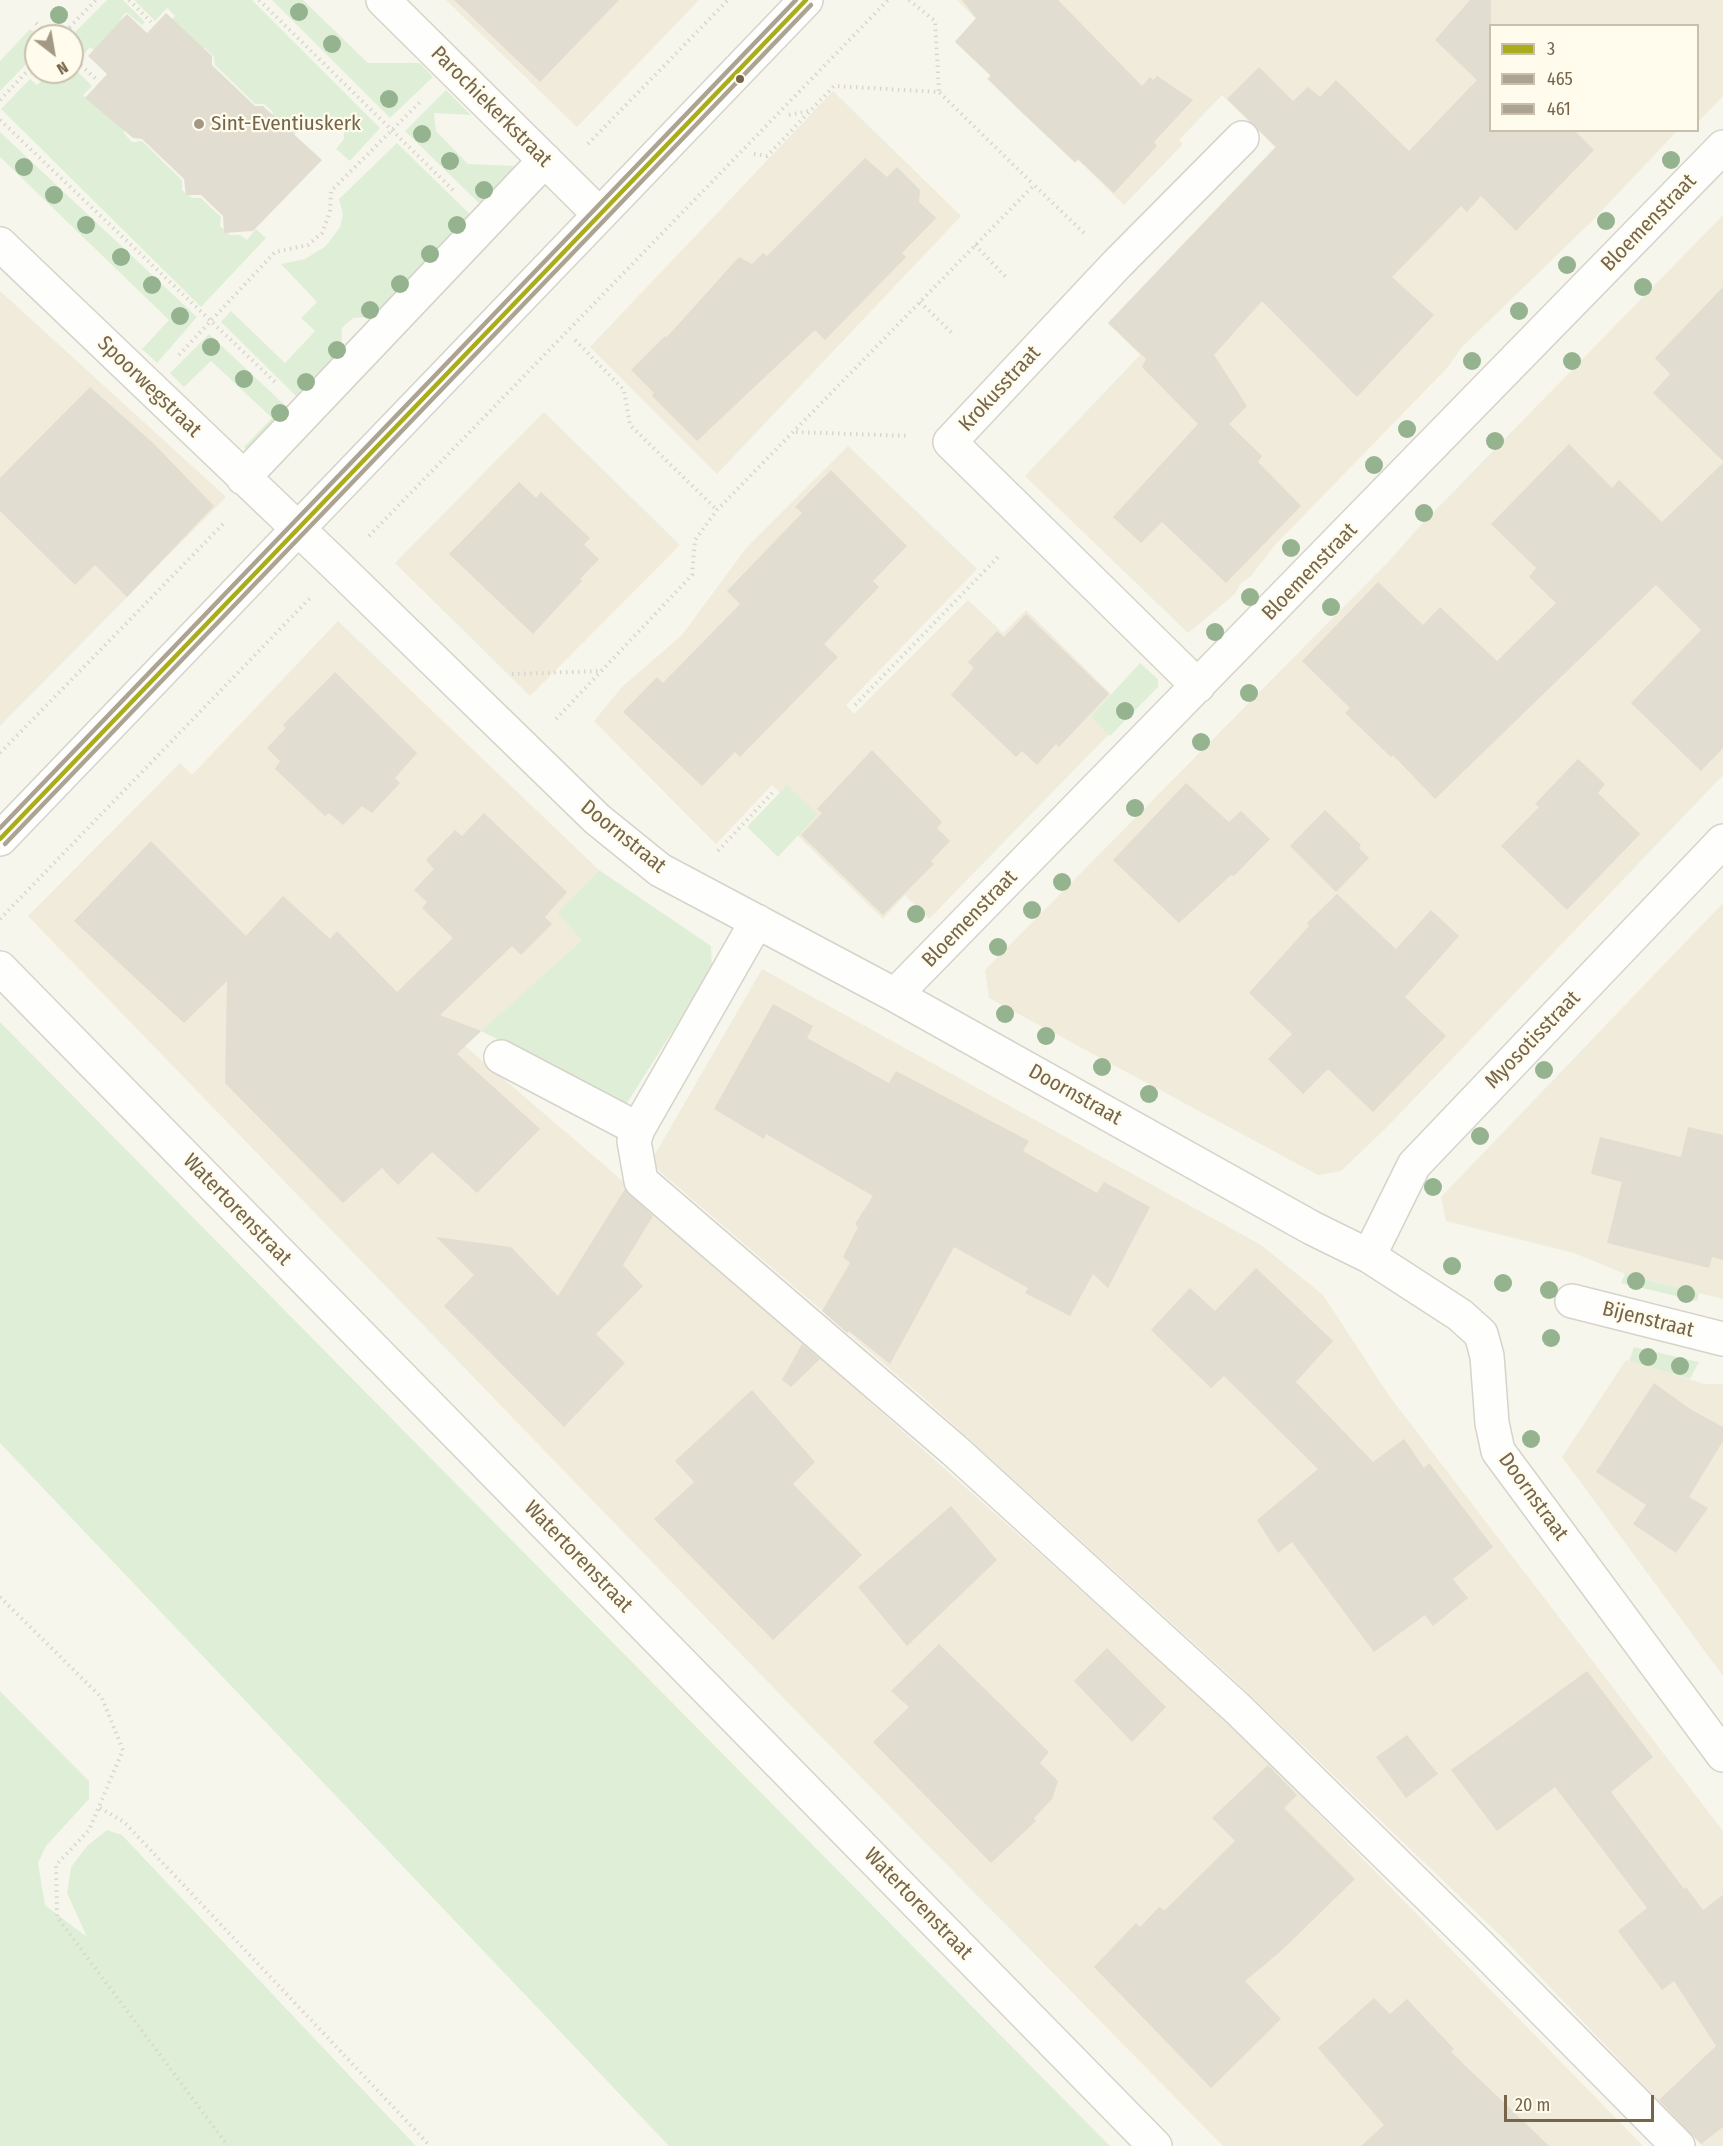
<!DOCTYPE html>
<style>
body{margin:0}
#map{position:relative;width:1723px;height:2146px;overflow:hidden;background:#f7f6ec;font-family:"Fira Sans Condensed",sans-serif}
canvas{display:block}
.legend{position:absolute;left:1489px;top:24px;width:210px;height:108px;box-sizing:border-box;background:#fffcee;border:2px solid #c8c0ad;margin:0;padding:8px 10px;list-style:none;font-size:18px;color:#76654b}
.legend li{display:flex;align-items:center;gap:12px;height:30px}
.legend b{width:30px;border:2px solid #c8c0ad}
.north{position:absolute;left:24px;top:24px;width:60px;height:60px;box-sizing:border-box;background:#fffcee;border:2px solid #c8c0ad;border-radius:50%;rotate:149deg;font-size:16px;font-weight:700;line-height:24px;text-align:center;color:#76654b}
.north::after{content:'';display:block;margin:auto;width:21px;height:27px;background:#a39883;clip-path:polygon(50% 0,100% 100%,50% 72%,0 100%)}
.scale{position:absolute;left:1504px;top:2095px;width:150px;height:27px;box-sizing:border-box;border:3px solid #76654b;border-top:0;padding-left:8px;font-size:18px;line-height:21px;white-space:nowrap;color:#76654b;-webkit-text-stroke:4px #fffcee;paint-order:stroke}
</style>
<div id="map">
<canvas width="1723" height="2146"></canvas>
<ul class="legend">
<li><b style="height:8px;background:#abac1a"></b>3</li>
<li><b style="height:8px;background:#ada393"></b>465</li>
<li><b style="height:8px;background:#ada393"></b>461</li>
</ul>
<div class="north">N</div>
<div class="scale">20 m</div>
</div>
<script>
const context = document.querySelector('canvas').getContext('2d');
context.lineJoin = 'round';
function paint(path, color) { context.fillStyle = color; context.fill(path, 'evenodd'); }
const shape = rows => new Path2D(rows.map(r => 'M' + r).join(''));
function strokePath(path, color, width, dash) { context.strokeStyle = color; context.lineWidth = width; context.lineCap = dash ? 'butt' : 'round'; context.setLineDash(dash || []); context.stroke(path); }
function write(font, color, halo, rows, align = 'center') {
  context.font = font + ' "Fira Sans Condensed",sans-serif'; context.lineWidth = 4.5; context.setLineDash([]); context.textBaseline = 'middle'; context.strokeStyle = halo; context.fillStyle = color; for (const [text, x, y, turn = 0] of rows) {
    context.save(); context.translate(x, y); context.rotate((+turn || 0) * Math.PI / 180); context.textAlign = isNaN(turn) ? turn : align; if (halo) context.strokeText(text, 0, 0); context.fillText(text, 0, 0); context.restore();
  }
}
paint(shape([
 [446,0,699,0,577,127],
 [957,0,1723,0,1723,96,1698,122,1698,26,1490,26,1490,130,1677,131,1591,222,1461,348,1448,367,1275,545,1251,576,1241,583,1235,594,1188,633,1025,476,1140,355,1108,323,1275,147,1222,95,1179,140,1183,144,1124,205,1078,160,1075,163,1033,123,1034,106,1025,116,987,79,990,75,955,41,976,19],
 [833,91,961,216,717,474,590,347],
 [1723,215,1723,775,1386,1128,1341,1171,1318,1175,989,998,985,970,1391,559,1419,527],
 [0,291,226,497,0,726],
 [544,412,680,545,530,696,395,563],
 [848,446,977,569,846,705,854,714,968,600,1003,633,1026,610,1111,694,1091,716,1109,734,929,919,905,895,883,919,797,835,818,814,787,786,780,793,772,785,716,844,594,721,622,687,682,635,747,547],
 [338,621,599,870,559,913,583,939,465,1046,610,1170,1235,1728,1643,2146,1223,2146,798,1713,28,916,180,763,192,775],
 [1723,903,1723,1299,1625,1274,1574,1253,1446,1221,1441,1197],
 [762,969,1261,1245,1323,1295,1390,1397,1723,1831,1723,2146,1702,2146,1503,1938,1229,1675,925,1399,650,1163],
 [1626,1360,1705,1384,1723,1384,1723,1676,1562,1457]
]), '#f0ebda');
paint(shape([
 [107,0,123,0,145,22,142,25,126,12,121,19,130,27,101,57,90,47,80,59,72,52,71,36],
 [134,0,252,0,380,128,350,161,336,149,344,139,344,127,335,119,325,119,313,131,305,124,290,139,272,122,273,112,264,104,255,104,215,65,214,57,205,48,196,48,170,21,175,16,167,8,155,21],
 [272,0,303,0,368,63,420,63,433,77,390,118],
 [30,29,38,36,36,54,0,91,0,61],
 [72,66,92,86,83,95,91,103,97,98,123,123,124,133,132,142,142,141,182,180,182,190,192,198,201,198,221,217,220,226,230,235,240,235,247,240,256,229,266,238,201,307,1,109,30,79,37,85,50,72,72,72],
 [446,90,471,115,434,113,436,131,468,164,522,166,486,210,405,131],
 [0,132,197,317,157,363,142,349,169,320,0,157],
 [397,143,476,220,384,316,353,318,342,328,341,359,301,401,221,322,231,311,285,363,315,331,301,318,317,302,281,264,305,259,326,246,340,227,343,214,339,199],
 [209,334,291,411,251,453,244,447,272,418,211,361,184,387,170,373],
 [1140,663,1158,679,1158,687,1110,736,1091,716],
 [787,785,818,814,778,857,747,827],
 [599,870,711,946,712,969,627,1103,481,1031,582,940,558,913],
 [0,1022,1110,2146,669,2146,0,1443],
 [1625,1274,1699,1293,1697,1301,1621,1283],
 [1634,1347,1699,1362,1690,1379,1629,1361],
 [0,1691,89,1781,89,1799,46,1846,38,1863,45,1905,87,1937,67,1893,71,1867,87,1846,107,1830,122,1835,416,2146,0,2146]
]), '#dfefd7');
paint(shape([
 [454,0,619,0,540,82],
 [962,0,1058,0,1142,86,1150,77,1153,80,1157,76,1193,100,1154,142,1157,146,1114,193,1078,159,1075,162,1034,124,988,79,991,76,955,42,976,18],
 [1470,0,1491,0,1491,130,1574,130,1594,150,1516,231,1481,196,1467,212,1461,206,1392,277,1434,315,1357,397,1262,301,1214,355,1247,406,1229,424,1262,456,1258,462,1301,506,1226,583,1162,522,1141,543,1113,517,1198,424,1142,367,1146,359,1108,323,1276,147,1227,99,1259,67,1293,101,1308,87,1320,97,1336,80,1409,151,1477,80,1435,40],
 [166,13,212,56,212,65,255,106,263,106,322,160,253,231,224,233,223,216,201,195,186,195,184,179,142,139,133,138,85,98,107,74,88,56,127,14,147,33],
 [865,158,887,177,897,167,920,190,919,202,936,218,902,253,906,257,825,340,815,330,697,441,652,396,654,393,631,370,665,336,666,338,739,257,752,264,763,253,767,256],
 [1723,287,1723,461,1653,393,1670,374,1655,358],
 [90,387,153,443,214,506,127,597,95,565,75,585,0,511,0,478],
 [1569,444,1612,488,1619,480,1662,522,1723,463,1723,748,1701,771,1631,703,1701,630,1656,585,1435,799,1393,755,1391,757,1345,713,1350,708,1302,661,1378,582,1423,625,1440,607,1497,661,1556,603,1529,577,1536,568,1491,524],
 [831,470,907,546,873,581,879,587,824,644,838,657,740,757,735,752,702,786,623,712,657,677,663,683,740,604,727,591,802,513,795,507],
 [519,482,536,498,541,492,590,538,584,545,599,559,580,579,582,581,533,634,449,554],
 [1026,614,1109,694,1059,747,1056,744,1037,765,1022,751,1016,757,951,695,974,668,968,662,997,631,1004,637],
 [335,672,417,753,395,778,400,783,372,813,362,806,343,825,329,813,325,816,275,769,280,761,267,748,286,728,283,725],
 [872,750,942,822,937,828,950,841,931,861,934,864,883,915,801,835,822,813,817,809],
 [1578,759,1605,784,1598,793,1640,834,1567,910,1501,846,1539,807,1535,804],
 [1186,783,1229,822,1241,811,1270,839,1234,876,1231,875,1179,923,1113,860],
 [1325,810,1361,845,1359,848,1369,858,1336,892,1290,846],
 [484,813,567,892,545,917,552,924,521,955,512,946,440,1015,481,1031,457,1054,540,1129,477,1193,432,1152,398,1185,382,1168,343,1203,225,1083,227,981,184,1023,74,921,151,841,246,936,283,896,330,939,337,931,397,992,453,938,422,908,427,902,414,890,434,869,426,860,455,830,462,836],
 [1337,894,1396,949,1431,910,1459,936,1405,997,1446,1036,1373,1112,1328,1069,1303,1094,1268,1059,1292,1034,1249,993,1309,926,1307,923],
 [773,1004,813,1026,807,1038,889,1083,896,1071,1029,1141,1023,1151,1097,1193,1104,1182,1150,1207,1108,1288,1093,1274,1070,1316,1025,1293,1028,1288,954,1247,890,1364,849,1331,847,1333,822,1311,850,1263,843,1257,858,1227,855,1224,873,1196,766,1134,764,1139,714,1109],
 [1688,1127,1723,1135,1723,1260,1712,1257,1709,1268,1607,1243,1622,1182,1591,1174,1600,1137,1681,1157],
 [625,1189,653,1216,623,1265,643,1286,596,1334,625,1363,564,1427,444,1306,474,1275,436,1237,511,1247,558,1296],
 [1256,1268,1333,1341,1296,1382,1373,1462,1404,1439,1424,1468,1429,1463,1493,1547,1453,1579,1468,1598,1433,1626,1425,1615,1374,1652,1292,1542,1278,1553,1257,1520,1318,1469,1224,1376,1211,1388,1151,1330,1190,1288,1215,1311],
 [802,1344,820,1359,791,1387,782,1380],
 [1654,1383,1690,1409,1723,1427,1723,1441,1689,1497,1708,1508,1676,1553,1633,1524,1646,1505,1596,1472],
 [752,1390,815,1462,793,1484,862,1555,773,1640,654,1519,694,1482,675,1461],
 [951,1506,997,1560,907,1646,858,1587],
 [939,1644,1049,1752,1040,1763,1058,1781,1052,1799,1034,1818,1036,1821,991,1863,873,1742,909,1707,891,1691],
 [1107,1648,1166,1707,1132,1742,1074,1681],
 [1587,1671,1653,1757,1611,1792,1684,1889,1686,1887,1703,1910,1723,1895,1723,2127,1701,2144,1659,2100,1716,2046,1674,1981,1662,1990,1618,1931,1647,1908,1555,1787,1497,1831,1451,1770],
 [1407,1735,1438,1774,1406,1798,1376,1757],
 [1268,1765,1297,1795,1284,1808,1355,1879,1280,1952,1245,1981,1281,2019,1211,2088,1094,1967,1136,1923,1140,1927,1159,1907,1165,1910,1235,1841,1212,1818],
 [1374,1998,1390,2014,1407,1999,1454,2049,1451,2052,1549,2146,1361,2146,1384,2125,1318,2048]
]), '#e2ddd1');
const minor = shape([
 [383,0,599,214],
 [0,244,339,568,597,819,660,870,895,995,1312,1228,1369,1256,1460,1315,1481,1334,1487,1356,1492,1423,1498,1451,1723,1755],
 [243,478,545,160],
 [1198,686,950,442,1117,264,1242,138],
 [0,839,806,0],
 [757,921,638,1129,634,1141,641,1181,954,1450,1238,1709,1477,1943,1678,2146],
 [0,968,1155,2146],
 [895,995,1723,147],
 [501,1057,638,1129],
 [1369,1256,1414,1165,1723,841],
 [1572,1301,1723,1339]
]);
strokePath(minor, '#d6d3ca', 36);
strokePath(shape([
 [129,0,151,22],
 [259,0,456,193],
 [909,0,935,21,939,92],
 [36,23,50,36],
 [61,36,96,0],
 [72,57,96,79],
 [0,100,36,62],
 [789,115,809,111],
 [0,120,276,383],
 [588,144,728,0],
 [754,154,767,156,834,86,939,92,1034,185],
 [975,245,1006,277],
 [920,302,952,333],
 [575,340,624,390,630,425,717,510],
 [179,355,275,252,308,245,322,233,330,212,331,191,422,100],
 [796,432,909,436],
 [369,536,888,0],
 [512,674,600,671],
 [855,705,1001,554],
 [556,719,692,575,695,540,717,510,1034,185,1086,235],
 [0,753,226,521],
 [718,851,773,792],
 [0,919,310,598],
 [0,1597,102,1698,123,1750,89,1830,56,1865,57,1917,228,2146],
 [100,1808,124,1822,430,2146]
]), '#dad6cf', 4, [1.5, 4.5]);
strokePath(minor, '#fefefc', 33);
strokePath(shape([
 [0,839,806,0]
]), '#abac1a', 4.5);
strokePath(shape([
 [5,844,811,5]
]), '#ada393', 4.5);
strokePath(shape([
 [0,828,796,0]
]), '#ada393', 4.5);
context.fillStyle = '#95b38f';
for (const [x, y] of [
 [299,12],
 [59,15],
 [332,44],
 [389,99],
 [422,134],
 [1671,160],
 [450,161],
 [24,167],
 [484,190],
 [54,195],
 [1606,221],
 [86,225],
 [457,225],
 [430,254],
 [121,257],
 [1567,265],
 [400,284],
 [152,285],
 [1643,287],
 [370,310],
 [1519,311],
 [180,316],
 [211,347],
 [337,350],
 [1472,361],
 [1572,361],
 [244,379],
 [306,382],
 [280,413],
 [1407,429],
 [1495,441],
 [1374,465],
 [1424,513],
 [1291,548],
 [1250,597],
 [1331,607],
 [1215,632],
 [1249,693],
 [1125,711],
 [1201,742],
 [1135,808],
 [1062,882],
 [1032,910],
 [916,914],
 [998,947],
 [1005,1014],
 [1046,1036],
 [1102,1067],
 [1544,1070],
 [1149,1094],
 [1480,1136],
 [1433,1187],
 [1452,1266],
 [1636,1281],
 [1503,1283],
 [1549,1290],
 [1686,1294],
 [1551,1338],
 [1648,1357],
 [1680,1366],
 [1531,1439]
]) { context.beginPath(); context.arc(x, y, 9, 0, 2 * Math.PI); context.fill(); }
for (const [x, y, r, color] of [
 [740,79,5,"#76654b"],
 [199,124,6,"#a39883"]
]) { const dot = new Path2D(); dot.arc(x, y, r, 0, 2 * Math.PI); context.fillStyle = color; context.fill(dot); strokePath(dot, '#fffcee', 2); }
write('21px', '#76654b', '#fffcee', [
 ["Parochiekerkstraat",491,107,45],
 ["Bloemenstraat",1649,223,-46],
 ["Spoorwegstraat",149,387,44],
 ["Krokusstraat",1000,389,-47],
 ["Bloemenstraat",1310,572,-46],
 ["Doornstraat",623,837,39],
 ["Bloemenstraat",970,919,-46],
 ["Myosotisstraat",1533,1040,-46],
 ["Doornstraat",1075,1095,29],
 ["Watertorenstraat",237,1210,46],
 ["Bijenstraat",1648,1320,14],
 ["Doornstraat",1533,1497,54],
 ["Watertorenstraat",578,1557,46],
 ["Watertorenstraat",918,1904,46]
]);
write('21px', '#76654b', '#fffcee', [
 ["Sint-Eventiuskerk",211,124]
], 'left');
</script>
